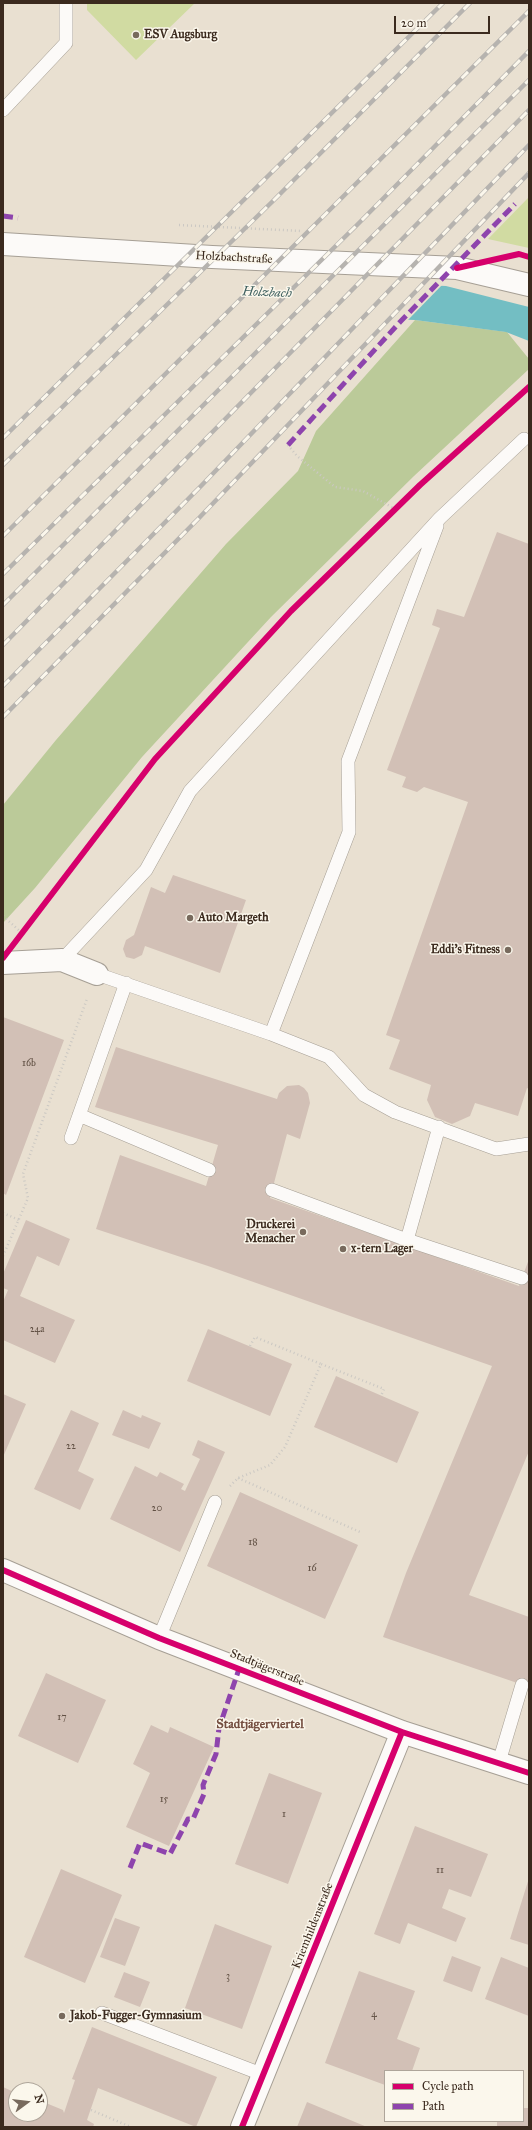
<!DOCTYPE html>
<meta charset="utf-8">
<style>
body{margin:0}
#map{position:relative;width:532px;height:2130px;overflow:hidden;background:#e9e0d1;font-family:"IM FELL Great Primer",serif}
canvas{display:block}
.frame{position:absolute;inset:0;border:4px solid #3b2a1e;pointer-events:none}
.legend{position:absolute;left:384px;top:2070px;width:140px;height:52px;box-sizing:border-box;background:#fbf7ec;border:1px solid #aea59a;margin:0;padding:5px 7px;list-style:none;font-size:12px;color:#3b2a1e}
.legend li{display:flex;align-items:center;gap:8px;height:20px}
.legend b{width:20px;border:1px solid #aea59a}
.north{position:absolute;left:8px;top:2082px;width:40px;height:40px;box-sizing:border-box;background:#fbf7ec;border:1px solid #aea59a;border-radius:50%;rotate:75deg;font-size:11px;font-weight:700;line-height:16px;text-align:center;color:#3b2a1e}
.north::after{content:'';display:block;margin:auto;width:14px;height:18px;background:#786a5d;clip-path:polygon(50% 0,100% 100%,50% 72%,0 100%)}
.scale{position:absolute;left:394px;top:16px;width:96px;height:18px;box-sizing:border-box;border:2px solid #3b2a1e;border-top:0;padding-left:5px;font-size:12px;line-height:14px;white-space:nowrap;color:#3b2a1e;-webkit-text-stroke:3px #fbf7ec;paint-order:stroke}
</style>
<div id="map">
<canvas width="532" height="2130"></canvas>
<div class="frame"></div>
<ul class="legend">
<li><b style="height:5px;background:#d6006c"></b>Cycle path</li>
<li><b style="height:5px;background:#8e44ad"></b>Path</li>
</ul>
<div class="north">N</div>
<div class="scale">20 m</div>
</div>
<script>
const context = document.querySelector('canvas').getContext('2d');
context.lineJoin = 'round';
function paint(path, color) { context.fillStyle = color; context.fill(path, 'evenodd'); }
const shape = rows => new Path2D(rows.map(r => 'M' + r).join(''));
function strokePath(path, color, width, dash) { context.strokeStyle = color; context.lineWidth = width; context.lineCap = dash ? 'butt' : 'round'; context.setLineDash(dash || []); context.stroke(path); }
function write(font, color, halo, rows, align = 'center') {
  context.font = font + ' "IM FELL Great Primer",serif'; context.lineWidth = 3; context.setLineDash([]); context.textBaseline = 'middle'; context.strokeStyle = halo; context.fillStyle = color; for (const [text, x, y, turn = 0] of rows) {
    context.save(); context.translate(x, y); context.rotate((+turn || 0) * Math.PI / 180); context.textAlign = isNaN(turn) ? turn : align; if (halo) context.strokeText(text, 0, 0); context.fillText(text, 0, 0); context.restore();
  }
}
paint(shape([
 [87,3,195,3,136,60,87,10],
 [529,197,529,248,488,239]
]), '#d1dba2');
paint(shape([
 [415,320,507,332,529,359,529,369,414,476,271,617,142,757,35,888,3,923,3,805,56,740,226,544,298,471,316,431]
]), '#bbca99');
paint(shape([
 [3,266,446,286,529,307,529,341,506,332,415,320,3,304]
]), '#73bec3');
paint(shape([
 [3,264,443,284,407,321,3,306]
]), '#e9e0d1');
paint(shape([
 [497,532,529,544,529,1089,527,1088,518,1116,475,1103,470,1116,452,1124,435,1117,427,1100,431,1085,389,1069,400,1040,386,1035,468,802,424,787,417,792,402,787,406,777,387,770,440,628,432,625,437,609,464,617],
 [173,875,246,900,220,973,145,946,142,955,134,959,126,957,123,949,126,940,134,935,151,887,165,893],
 [3,1017,64,1040,6,1195,3,1193],
 [116,1047,277,1099,279,1093,287,1086,299,1085,304,1088,308,1093,310,1103,300,1139,287,1134,270,1198,519,1286,529,1259,529,1451,469,1595,529,1617,529,1687,383,1637,406,1573,492,1366,208,1266,96,1229,120,1155,206,1186,218,1145,95,1107],
 [26,1220,70,1239,59,1266,37,1256,20,1296,75,1320,55,1363,3,1340,3,1302,8,1290,3,1288,3,1274],
 [208,1329,292,1364,270,1416,187,1381],
 [336,1376,419,1412,397,1463,314,1427],
 [3,1394,26,1404,3,1457],
 [71,1410,99,1423,78,1471,94,1479,80,1510,34,1489],
 [123,1410,141,1418,142,1415,161,1423,149,1449,112,1435],
 [198,1440,225,1452,180,1552,110,1519,135,1466,157,1477,160,1472,184,1484,181,1489,185,1491,200,1459,192,1455],
 [240,1492,358,1545,325,1619,207,1566],
 [46,1673,106,1700,78,1763,18,1736],
 [151,1725,168,1733,170,1727,214,1747,169,1846,126,1827,150,1773,133,1764],
 [269,1773,322,1793,288,1884,235,1864],
 [415,1826,488,1854,471,1897,449,1889,442,1908,466,1918,456,1942,408,1923,400,1944,374,1934],
 [61,1869,122,1895,85,1983,24,1957],
 [529,1878,529,1945,510,1939],
 [115,1918,140,1927,125,1966,100,1957],
 [215,1924,272,1946,242,2029,185,2008],
 [452,1956,481,1967,472,1992,443,1981],
 [501,1957,529,1968,529,2016,485,1999],
 [359,1971,415,1991,397,2039,420,2048,412,2071,385,2071,385,2085,325,2063],
 [124,1972,150,1982,140,2007,114,1997],
 [92,2027,217,2077,196,2127,98,2088,87,2120,94,2124,93,2127,3,2127,3,2087,16,2093,16,2114,40,2114,41,2101,63,2110,64,2113,75,2080,72,2079],
 [307,2102,367,2127,297,2127],
 [523,2108,529,2108,529,2127,497,2127,497,2121,523,2121]
]), '#d2c0b6');
const service = shape([
 [3,110,66,43,66,3],
 [62,960,146,870,190,791,440,518,524,439],
 [97,974,271,1034,329,1057,364,1095,395,1112,496,1149,529,1144],
 [271,1034,349,832,348,761,437,526],
 [79,1115,209,1170],
 [71,1138,126,983],
 [272,1190,407,1240,522,1278],
 [407,1240,439,1127],
 [159,1638,215,1502],
 [499,1762,522,1685],
 [102,2013,264,2075]
]);
const minor = shape([
 [3,963,62,960,97,974],
 [3,1570,159,1638,402,1732,529,1773],
 [242,2127,402,1732]
]);
const secondary = shape([
 [3,244,212,257,457,268,529,285]
]);
strokePath(service, '#a69f95', 14);
strokePath(minor, '#a69f95', 24);
strokePath(secondary, '#a69f95', 24);
strokePath(shape([
 [179,225,302,231],
 [288,445,297,456,335,487,363,491,395,509],
 [3,916,22,933],
 [3,1213,19,1220],
 [3,1256,28,1198,23,1174,87,999],
 [250,1346,255,1337,321,1364],
 [238,1478,360,1532],
 [230,1486,238,1478,270,1465,285,1447,321,1364,384,1389,381,1396],
 [91,2110,131,2127]
]), '#cbc8c3', 2.5, [1, 3]);
strokePath(service, '#fcfaf8', 13);
strokePath(minor, '#fcfaf8', 22);
strokePath(secondary, '#fcfaf8', 22);
const rail = shape([
 [3,438,443,3],
 [3,465,274,200,470,3],
 [3,536,529,11],
 [3,574,357,225,529,51],
 [3,605,529,80],
 [3,645,529,110],
 [3,686,201,486,529,145],
 [3,717,199,518,529,173]
]);
strokePath(rail, '#b6b3af', 4.5);
strokePath(rail, '#fbf7ec', 3, [9]);
strokePath(shape([
 [3,216,18,218],
 [288,445,400,322,515,204],
 [130,1868,140,1843,170,1854,188,1819,193,1819,204,1794,203,1785,216,1754,219,1728,239,1669]
]), '#8e44ad', 5, [10, 5]);
strokePath(shape([
 [457,268,519,254,529,257],
 [3,958,155,759,291,611,420,485,529,387],
 [3,1570,159,1638,402,1732,529,1773],
 [242,2127,402,1732]
]), '#d6006c', 6);
for (const [x, y, r, color] of [
 [136,35,4,"#786a5d"],
 [190,918,4,"#786a5d"],
 [508,950,4,"#786a5d"],
 [303,1232,4,"#786a5d"],
 [343,1249,4,"#786a5d"],
 [62,2016,4,"#786a5d"]
]) { const dot = new Path2D(); dot.arc(x, y, r, 0, 2 * Math.PI); context.fillStyle = color; context.fill(dot); strokePath(dot, '#fbf7ec', 1.5); }
write('10px', '#615044', null, [
 ["16b",29,1064],
 ["24a",37,1330],
 ["22",71,1447],
 ["20",157,1509],
 ["18",253,1543],
 ["16",312,1569],
 ["17",62,1718],
 ["15",164,1800],
 ["1",284,1815],
 ["11",440,1871],
 ["3",228,1977],
 ["4",374,2015]
]);
write('bold 12px', '#3b2a1e', '#fbf7ec', [
 ["ESV Augsburg",144,35],
 ["Auto Margeth",198,918],
 ["Eddi's Fitness",500,950,"right"],
 ["Druckerei",295,1225,"right"],
 ["Menacher",295,1239,"right"],
 ["x-tern Lager",351,1249],
 ["Jakob-Fugger-Gymnasium",70,2016]
], 'left');
write('12px', '#3b2a1e', '#fbf7ec', [
 ["Holzbachstraße",234,258,3],
 ["Stadtjägerstraße",267,1668,22],
 ["Kriemhildenstraße",313,1926,-68]
]);
write('italic 13px', '#3d5f5e', '#fbf7ec', [
 ["Holzbach",267,293,2]
]);
write('bold 13px', '#744e40', '#fbf7ec', [
 ["Stadtjägerviertel",260,1725]
]);
</script>
